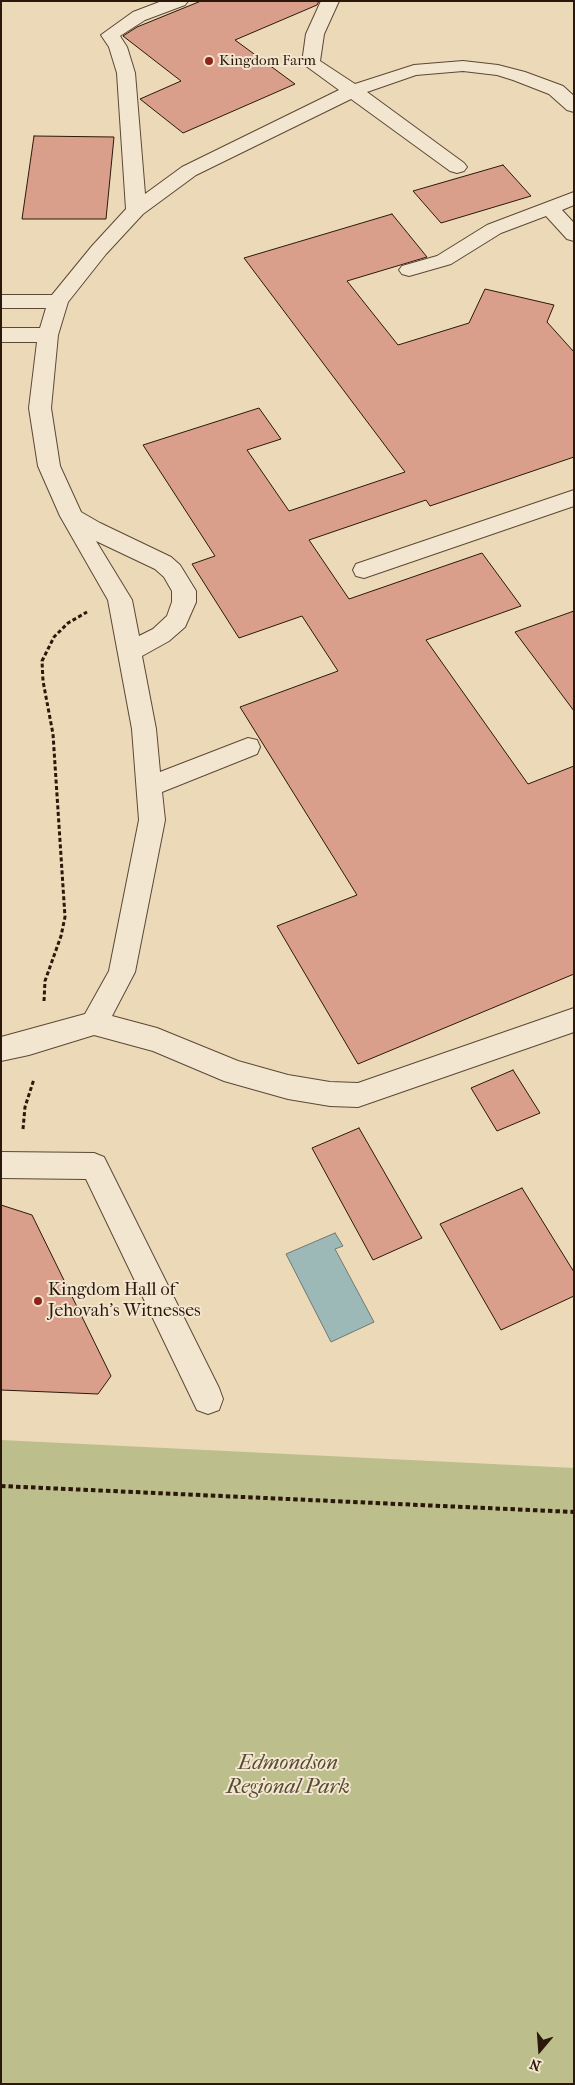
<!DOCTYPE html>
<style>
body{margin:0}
#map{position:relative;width:575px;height:2085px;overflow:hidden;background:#ecd9b7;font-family:"IM FELL French Canon",serif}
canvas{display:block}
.frame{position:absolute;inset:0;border:2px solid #2b180b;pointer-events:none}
.north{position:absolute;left:515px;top:2025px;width:50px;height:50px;-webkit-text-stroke:4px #f3e6d0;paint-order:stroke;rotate:198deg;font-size:14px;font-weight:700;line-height:20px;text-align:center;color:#2b180b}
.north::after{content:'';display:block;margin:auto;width:18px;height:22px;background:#2b180b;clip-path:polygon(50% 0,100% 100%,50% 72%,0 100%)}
</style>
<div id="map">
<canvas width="575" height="2085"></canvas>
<div class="frame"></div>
<div class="north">N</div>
</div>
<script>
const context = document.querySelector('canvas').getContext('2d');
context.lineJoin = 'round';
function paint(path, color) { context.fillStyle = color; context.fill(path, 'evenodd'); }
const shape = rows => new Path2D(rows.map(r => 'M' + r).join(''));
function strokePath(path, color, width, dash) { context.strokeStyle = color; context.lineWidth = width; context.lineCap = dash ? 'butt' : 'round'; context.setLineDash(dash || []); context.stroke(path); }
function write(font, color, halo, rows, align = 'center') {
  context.font = font + ' "IM FELL French Canon",serif'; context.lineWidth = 4; context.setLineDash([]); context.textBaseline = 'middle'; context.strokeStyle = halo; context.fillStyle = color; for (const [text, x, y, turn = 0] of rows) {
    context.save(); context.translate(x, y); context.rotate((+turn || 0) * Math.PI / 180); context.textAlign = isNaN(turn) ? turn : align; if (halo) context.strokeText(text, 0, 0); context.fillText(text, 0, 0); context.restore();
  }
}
paint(shape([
 [1,1440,574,1468,574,2084,1,2084]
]), '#bcbe8b');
const water = shape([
 [335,1233,343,1246,335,1249,374,1322,331,1342,286,1254,335,1233]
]);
paint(water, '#9cb8b7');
strokePath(water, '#6f7872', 1);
const building = shape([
 [201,1,319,1,317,5,235,40,295,84,183,133,140,99,181,81,123,36,137,27,201,1],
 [34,136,114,137,106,219,22,219,34,136],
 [503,165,531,196,441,223,413,191,503,165],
 [392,214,427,257,347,281,398,345,469,323,485,289,554,305,547,322,574,352,574,457,430,506,426,500,309,540,349,599,482,553,521,606,426,640,528,784,574,766,574,974,358,1064,277,926,357,895,240,707,338,671,302,616,239,638,192,564,215,556,143,445,259,408,281,439,247,450,289,511,405,472,244,258,392,214],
 [574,611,574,711,515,632,574,611],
 [513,1070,540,1113,497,1131,471,1088,513,1070],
 [359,1128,422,1238,373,1260,312,1148,359,1128],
 [522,1188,574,1272,574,1296,501,1330,440,1224,522,1188],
 [1,1205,32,1215,111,1376,98,1394,1,1390,1,1205]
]);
paint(building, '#d99f8b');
strokePath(building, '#2b180b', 1);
const minor = shape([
 [162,1,188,1,185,5,145,20,120,36,127,47,135,73,145,194,182,167,339,90,302,63,306,34,321,1,339,1,324,34,320,61,355,84,414,65,463,61,498,65,525,72,563,86,574,96,574,112,567,110,549,94,513,80,497,75,463,71,416,75,367,92,464,163,467,167,464,171,457,173,450,171,351,99,196,175,143,214,106,254,68,302,58,335,51,408,60,466,81,512,100,523,171,557,180,565,196,591,196,602,185,627,169,641,142,656,156,729,160,772,248,738,257,740,260,747,257,754,162,792,165,820,135,972,112,1016,157,1028,238,1061,288,1075,330,1082,358,1083,574,1008,574,1032,358,1107,330,1106,288,1099,224,1081,153,1051,94,1035,29,1055,1,1061,1,1037,85,1014,109,971,139,820,132,729,108,600,60,516,38,466,29,408,37,342,1,342,1,328,40,328,46,308,1,308,1,295,52,295,92,246,126,209,117,73,109,47,101,35,133,12,162,1],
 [96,541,155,569,164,577,172,591,172,602,167,616,153,629,139,636,132,600,96,541],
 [574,192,574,205,562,210,574,223,574,241,567,239,546,216,501,233,451,264,409,276,402,274,399,270,402,266,437,256,487,225,574,192],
 [574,490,574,506,364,578,356,576,353,570,356,564,574,490],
 [1,1152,94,1153,104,1157,219,1388,223,1399,219,1410,208,1414,197,1410,86,1179,1,1178,1,1152]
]);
strokePath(minor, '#5b4836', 2);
strokePath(shape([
 [44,1001,45,981,61,936,65,917,53,734,43,681,42,661,54,637,68,623,87,612],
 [23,1129,25,1107,34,1079]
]), '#2b180b', 3, [4, 2.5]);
strokePath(shape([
 [1,1486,574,1512]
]), '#2b180b', 4, [4.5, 3]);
paint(minor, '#f3e6d0');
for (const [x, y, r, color] of [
 [209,61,5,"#8f2418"],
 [38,1301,5,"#8f2418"]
]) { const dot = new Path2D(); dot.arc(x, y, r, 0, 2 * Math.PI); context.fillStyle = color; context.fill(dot); strokePath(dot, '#f3e6d0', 2); }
write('15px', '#2b180b', '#f3e6d0', [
 ["Kingdom Farm",219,61]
], 'left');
write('18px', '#2b180b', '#f3e6d0', [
 ["Kingdom Hall of",48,1291],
 ["Jehovah's Witnesses",48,1312]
], 'left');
write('italic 21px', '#564a31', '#f3e6d0', [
 ["Edmondson",288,1764],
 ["Regional Park",288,1788]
]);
</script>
